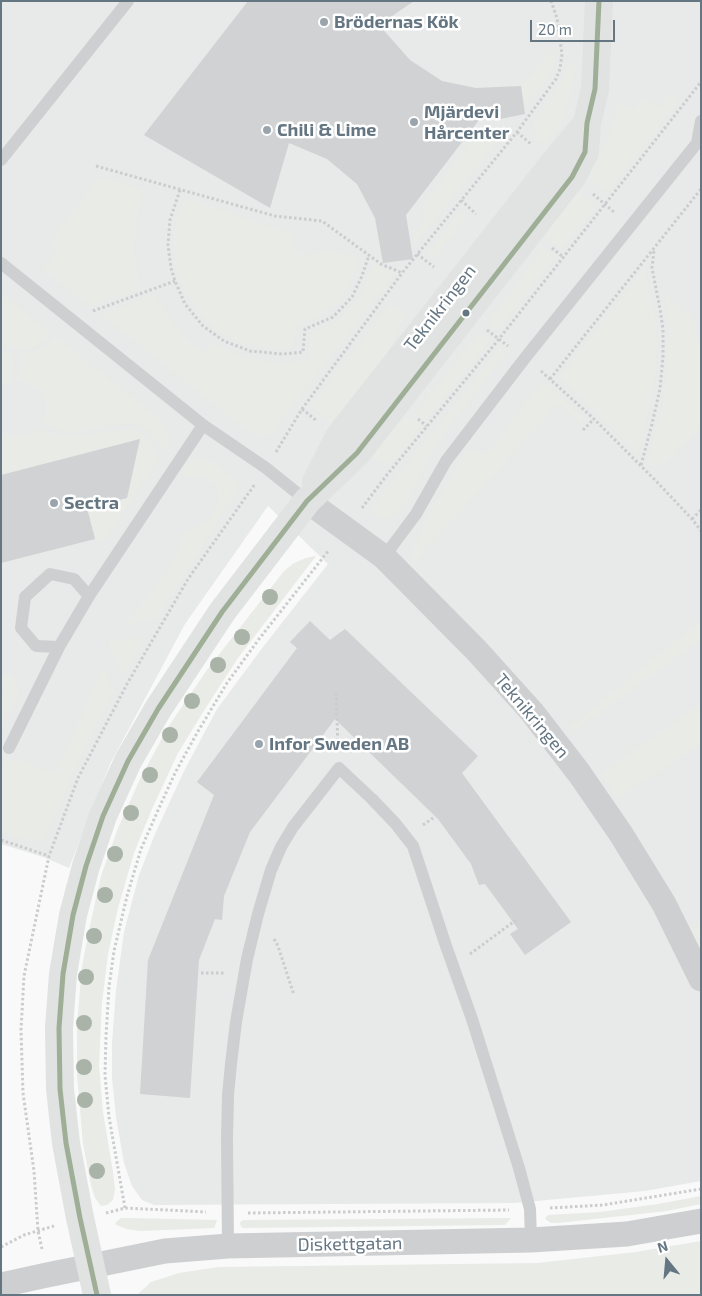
<!DOCTYPE html>
<meta charset="utf-8">
<style>
body{margin:0}
#map{position:relative;width:702px;height:1296px;overflow:hidden;background:#f9f9f9;font-family:"Exo 2",sans-serif}
canvas{display:block}
.frame{position:absolute;inset:0;border:2px solid #657683;pointer-events:none}
.north{position:absolute;left:642px;top:1236px;width:50px;height:50px;-webkit-text-stroke:4px #fff;paint-order:stroke;rotate:343deg;font-size:14px;font-weight:700;line-height:20px;text-align:center;color:#657683}
.north::after{content:'';display:block;margin:auto;width:18px;height:22px;background:#657683;clip-path:polygon(50% 0,100% 100%,50% 72%,0 100%)}
.scale{position:absolute;left:530px;top:20px;width:85px;height:22px;box-sizing:border-box;border:2px solid #657683;border-top:0;padding-left:6px;font-size:15px;line-height:18px;white-space:nowrap;color:#657683;-webkit-text-stroke:4px #fff;paint-order:stroke}
</style>
<div id="map">
<canvas width="702" height="1296"></canvas>
<div class="frame"></div>
<div class="north">N</div>
<div class="scale">20 m</div>
</div>
<script>
const context = document.querySelector('canvas').getContext('2d');
context.lineJoin = 'round';
function paint(path, color) { context.fillStyle = color; context.fill(path, 'evenodd'); }
const shape = rows => new Path2D(rows.map(r => 'M' + r).join(''));
function strokePath(path, color, width, dash) { context.strokeStyle = color; context.lineWidth = width; context.lineCap = dash ? 'butt' : 'round'; context.setLineDash(dash || []); context.stroke(path); }
function write(font, color, halo, rows, align = 'center') {
  context.font = font + ' "Exo 2",sans-serif'; context.lineWidth = 5; context.setLineDash([]); context.textBaseline = 'middle'; context.strokeStyle = halo; context.fillStyle = color; for (const [text, x, y, turn = 0] of rows) {
    context.save(); context.translate(x, y); context.rotate((+turn || 0) * Math.PI / 180); context.textAlign = isNaN(turn) ? turn : align; if (halo) context.strokeText(text, 0, 0); context.fillText(text, 0, 0); context.restore();
  }
}
paint(shape([
 [1,1,701,1,701,1181,645,1191,515,1203,154,1205,142,1200,132,1186,124,1163,116,1117,112,1078,112,1044,116,990,124,932,139,875,155,834,184,771,217,709,263,647,328,564,268,506,185,624,110,764,69,868,43,857,1,844]
]), '#e8e9e9');
paint(shape([
 [554,48,555,61,550,77,524,106,521,86],
 [569,60,577,66,571,91,560,126,547,146,537,138,533,122,561,82],
 [672,91,681,99,608,193,586,175,602,152,616,114,618,99,634,111,645,97,658,108],
 [496,127,504,133,415,245,413,234,425,218,423,204,480,129],
 [100,176,144,191,137,218,134,247,137,273,141,289,90,307,43,269,58,250,49,243],
 [574,189,596,207,561,249,545,238,554,216],
 [185,197,293,235,294,246,301,254,313,255,323,249,359,258,351,283,339,302,320,316,297,325,293,348,265,348,236,341,215,329,201,315,184,290,175,266,173,241,178,213],
 [460,211,467,216,434,259,426,254],
 [544,247,556,255,498,331,487,323],
 [374,263,396,273,270,435,254,436,100,314,155,294,166,314,184,337,202,352,212,343,243,357,277,363,310,360,310,335,338,321,359,297],
 [644,268,655,316,657,347,655,376,649,410,638,455,597,413,559,377],
 [665,293,696,320,697,338,701,338,701,428,662,465,657,467,651,465,647,463,663,404,666,378,669,331],
 [1,294,52,334,35,347,20,349,1,346],
 [391,305,406,313,384,362,334,426,310,406,379,317],
 [479,333,490,341,425,422,415,413],
 [56,337,164,423,170,438,163,453,151,433,138,424,111,425,84,431,62,431,42,423,46,413,45,401,38,389,28,383,18,380,20,354,32,352,45,347],
 [500,347,504,350,504,356,434,447,404,506,399,512,392,516,384,519,379,518,374,513,372,509,374,505],
 [1,351,15,353,13,381,1,386],
 [543,380,586,418,580,425,559,403,412,564,413,549,428,516,466,450,486,455],
 [408,414,423,425,393,462,388,464,383,464,368,453,386,430,405,418],
 [39,428,57,435,81,436,113,431,134,429,146,436,153,447,160,459,105,539,96,543,87,508,127,498,140,440,1,475,1,430,8,434,25,436],
 [197,458,213,462,241,485,157,619,126,624,171,566,183,534,204,523,218,505,216,485,201,476,180,476,187,464],
 [316,556,238,658,205,709,178,753,152,809,134,853,118,908,108,954,102,1003,99,1065,103,1112,113,1172,115,1189,113,1200,107,1205,101,1206,95,1198,91,1185,83,1144,77,1075,77,1024,82,967,89,930,101,876,118,828,140,779,168,727,207,670,284,571,294,563,306,558],
 [701,620,701,640,573,732,569,727],
 [140,638,143,642,125,672,120,671,108,644,109,641,115,639],
 [103,667,115,692,92,732,44,841,28,840,1,832,1,764,7,758,17,763,19,758,38,768,56,772],
 [13,673,19,694,1,728,1,696,3,695,1,687,1,676],
 [701,703,701,744,617,798,601,774],
 [701,921,701,955,687,928],
 [701,1196,701,1204,667,1211,558,1223,551,1223,545,1219,546,1217,548,1215,600,1212,658,1204],
 [121,1218,131,1218,217,1220,214,1228,140,1231,126,1229,115,1224,117,1221],
 [511,1218,505,1225,244,1228,241,1227,240,1223,241,1221,244,1220],
 [701,1241,701,1295,137,1295,151,1282,179,1273,219,1267,537,1263,636,1252]
]), '#e8ebe6');
paint(shape([
 [248,1,414,1,379,25,410,60,442,81,476,88,521,86,525,114,500,119,479,120,406,215,413,259,383,263,375,218,357,184,327,159,289,143,270,208,144,135],
 [140,439,127,498,87,508,95,539,1,563,1,475],
 [310,621,330,640,345,629,478,756,462,773,571,922,525,955,510,934,518,929,485,884,479,885,471,864,438,819,335,719,250,832,224,896,222,920,215,919,199,960,190,1098,140,1094,148,960,214,795,197,782,297,648,290,642]
]), '#d0d2d3');
strokePath(shape([
 [517,132,532,145],
 [96,166,275,216,322,221,381,264,402,273],
 [180,190,170,220,168,245,171,268,175,281,185,304,203,326,224,341,250,351,283,354,303,352,305,329,333,317,352,297,362,276,369,255],
 [593,194,615,213],
 [461,200,476,214],
 [552,248,563,257],
 [417,254,434,267],
 [93,311,175,281],
 [487,330,508,346],
 [541,371,594,419,657,482,692,519,701,531],
 [550,379,701,189],
 [302,409,317,421],
 [418,419,427,426],
 [583,430,594,419],
 [276,452,302,409,402,273,517,132,556,79,560,69,562,54,557,18,551,1],
 [641,465,652,424,660,389,663,357,663,329,660,309,652,268,654,250],
 [362,508,386,476,499,339,701,82],
 [692,519,701,510],
 [336,693,338,747],
 [423,825,433,818],
 [1,840,49,856],
 [274,939,278,946,294,995],
 [470,954,516,920],
 [201,973,225,973],
 [125,1208,109,1117,105,1075,106,1036,109,987,114,951,127,896,141,849,159,808,175,773,197,733,227,683,259,639,329,550],
 [550,1208,603,1205,701,1189],
 [106,1213,125,1208,206,1212],
 [248,1213,509,1210],
 [1,1247,24,1235,54,1226],
 [42,1249,38,1231,34,1171,23,1093,21,1030,24,976,49,856,78,778,127,684,188,579,255,484]
]), '#cbcccd', 3, [2.5, 2.5]);
strokePath(shape([
 [1,160,128,1],
 [1,263,203,425,266,468,307,501],
 [384,557,416,514,446,461,525,358,697,143,701,121],
 [59,647,36,646,21,628,25,597,50,574,74,579,89,596],
 [9,748,59,647,89,596,203,425],
 [228,1246,227,1139,228,1095,231,1064,236,1022,247,959,258,914,271,870,281,847,293,827,339,768,372,799,395,823,413,846,446,946,472,1019,519,1168,530,1209,531,1240]
]), '#cecfd0', 12);
strokePath(shape([
 [307,501,384,557,477,651,532,712,579,773,621,834,664,904,701,979],
 [1,1285,47,1275,165,1251,228,1246,531,1240,627,1234,701,1221]
]), '#cecfd0', 25);
strokePath(shape([
 [316,482,339,437,554,163,585,126],
 [97,1295,80,1218,66,1143,60,1089,59,1028,63,974,73,915,86,866,103,816,128,761,158,709,222,612,307,501,357,453,572,177,585,152,587,123,595,89,599,1]
]), '#e1e2e2', 28);
strokePath(shape([
 [97,1295,80,1218,66,1143,60,1089,59,1028,63,974,73,915,86,866,103,816,128,761,158,709,222,612,307,501,357,453,572,177,585,152,587,123,595,89,599,1]
]), '#9fae96', 5);
context.fillStyle = '#a9b3a7';
for (const [x, y] of [
 [270,597],
 [242,637],
 [218,665],
 [192,701],
 [170,735],
 [150,775],
 [131,813],
 [115,854],
 [105,895],
 [94,936],
 [86,977],
 [84,1023],
 [84,1067],
 [85,1100],
 [97,1171]
]) { context.beginPath(); context.arc(x, y, 8, 0, 2 * Math.PI); context.fill(); }
for (const [x, y, r, color] of [
 [324,22,5,"#99a4ac"],
 [414,122,5,"#99a4ac"],
 [267,130,5,"#99a4ac"],
 [466,313,4.5,"#657683"],
 [54,503,5,"#99a4ac"],
 [259,744,5,"#99a4ac"]
]) { const dot = new Path2D(); dot.arc(x, y, r, 0, 2 * Math.PI); context.fillStyle = color; context.fill(dot); strokePath(dot, '#fff', 2); }
write('bold 18px', '#657683', '#fff', [
 ["Brödernas Kök",334,22],
 ["Mjärdevi",424,112],
 ["Hårcenter",424,133],
 ["Chili & Lime",277,130],
 ["Sectra",64,503],
 ["Infor Sweden AB",269,744]
], 'left');
write('18px', '#657683', '#fff', [
 ["Teknikringen",440,308,-52],
 ["Teknikringen",532,716,50],
 ["Diskettgatan",350,1244,-1]
]);
</script>
